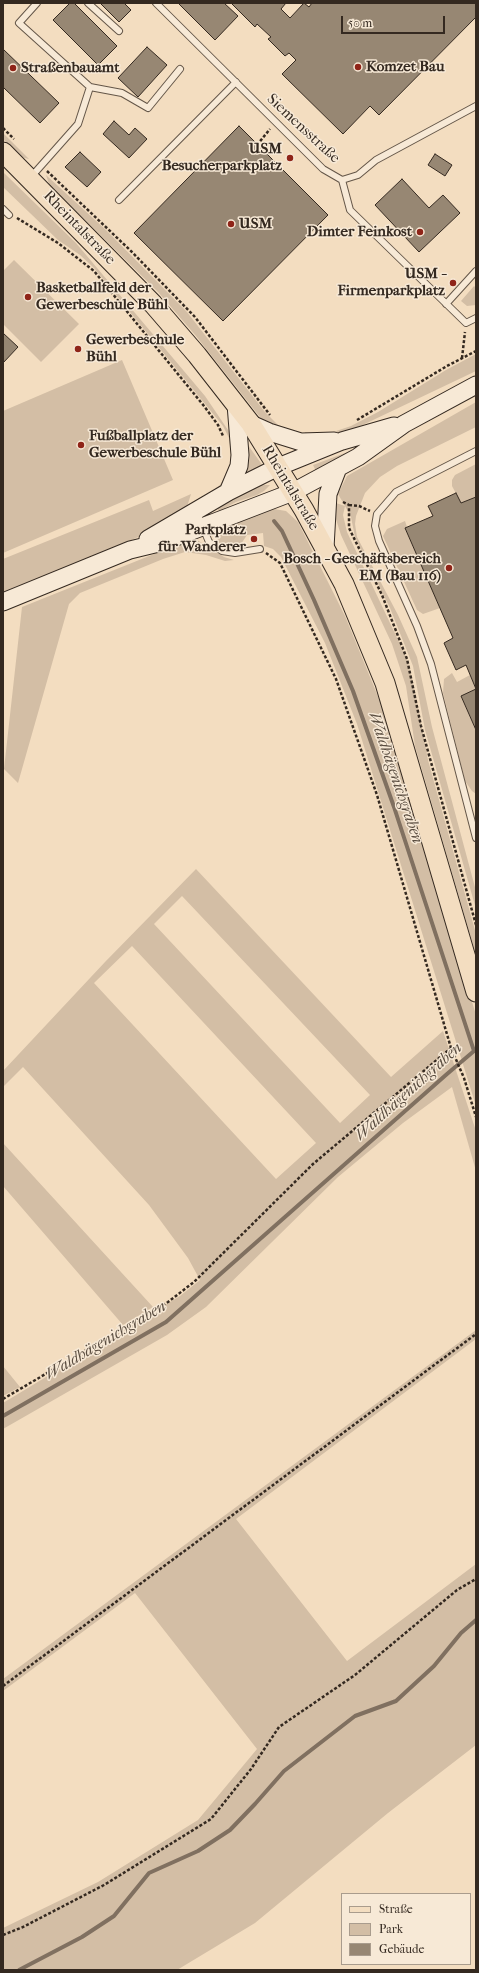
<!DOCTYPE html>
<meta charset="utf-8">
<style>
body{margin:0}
#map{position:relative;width:479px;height:1973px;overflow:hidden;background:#f3ddc0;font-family:"IM FELL French Canon",serif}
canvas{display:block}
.frame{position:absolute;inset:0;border:4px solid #342920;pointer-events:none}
.legend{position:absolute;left:341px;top:1893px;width:130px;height:72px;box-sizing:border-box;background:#f7e9d6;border:1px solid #a99c8d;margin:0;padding:5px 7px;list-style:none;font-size:12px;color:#342920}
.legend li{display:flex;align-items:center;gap:8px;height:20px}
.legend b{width:20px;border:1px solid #a99c8d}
.scale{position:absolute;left:341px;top:16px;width:104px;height:18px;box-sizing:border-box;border:2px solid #342920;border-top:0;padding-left:5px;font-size:12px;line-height:14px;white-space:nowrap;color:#342920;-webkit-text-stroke:3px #f7e9d6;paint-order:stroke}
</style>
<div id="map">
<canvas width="479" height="1973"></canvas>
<div class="frame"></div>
<ul class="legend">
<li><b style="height:5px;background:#f3ddc0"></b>Straße</li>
<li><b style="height:11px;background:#d3bea5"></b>Park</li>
<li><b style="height:11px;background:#978773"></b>Gebäude</li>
</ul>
<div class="scale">50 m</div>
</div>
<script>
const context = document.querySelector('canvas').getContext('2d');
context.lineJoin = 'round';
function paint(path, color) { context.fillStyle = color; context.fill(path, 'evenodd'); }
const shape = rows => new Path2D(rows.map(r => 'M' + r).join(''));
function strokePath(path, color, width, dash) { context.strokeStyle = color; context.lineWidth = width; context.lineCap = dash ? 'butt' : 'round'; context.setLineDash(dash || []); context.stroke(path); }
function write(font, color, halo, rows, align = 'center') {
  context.font = font + ' "IM FELL French Canon",serif'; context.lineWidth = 3; context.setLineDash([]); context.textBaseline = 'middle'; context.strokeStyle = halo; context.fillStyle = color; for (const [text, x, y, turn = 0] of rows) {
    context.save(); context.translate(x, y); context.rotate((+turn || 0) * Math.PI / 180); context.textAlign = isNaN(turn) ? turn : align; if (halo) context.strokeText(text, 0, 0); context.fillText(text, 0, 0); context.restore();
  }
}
paint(shape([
 [3,133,29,159,21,157,3,139],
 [3,172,76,243,205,396,228,430,234,440,236,449,223,490,199,501,220,485,230,468,231,453,229,438,223,426,94,268,80,255,58,240,3,187],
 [46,175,106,230,187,312,265,412,281,428,293,430,296,433,295,437,263,421,196,336,158,292,49,184],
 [14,260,79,324,41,362,3,324,3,271],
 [474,286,476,288,476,305,467,306,461,301],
 [476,354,476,371,350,431,305,439,305,432,315,434,333,432,351,426,378,412,446,370],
 [122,360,173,480,3,553,3,411],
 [476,402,476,427,397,466,380,477,365,493,356,516,355,524,357,537,398,615,417,657,432,727,476,891,476,909,425,730,413,666,390,608,355,537,351,517,345,506,343,515,347,532,407,659,414,686,428,760,476,934,476,955,415,746,406,686,392,644,341,535,334,513,336,503,345,506,338,494,347,476],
 [245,441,263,466,242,478],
 [353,450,354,452,316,471,313,465],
 [476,464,476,497,461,503,452,486,452,480,455,475],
 [260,485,270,485,264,491,257,495,236,502,219,511,216,506],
 [191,494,187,507,162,526,71,568,3,596,3,559,149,500,153,511],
 [274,509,286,511,298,522,345,616,386,716,476,1015,476,1106,357,724,325,643,281,557,273,549,264,546,263,533,247,535,239,547,233,548,222,547,218,541,217,536,222,527],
 [405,521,407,527,405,529,440,608,423,614,417,610,383,536,387,529],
 [194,538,224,557,234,560,225,561,206,555,185,552,163,559,80,593,69,604,18,783,4,769,22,607],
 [452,673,457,682,470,675,476,689,461,697,476,730,476,794,472,791,465,781,443,693,444,679],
 [196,869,391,1077,443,1031,476,1131,476,1171,452,1087,403,1123,338,1177,206,1307,167,1335,3,1429,3,1403,180,1296,200,1280,188,1258,149,1205,23,1067,3,1087,3,1071,105,962],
 [182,896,370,1095,340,1123,154,924],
 [132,946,316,1143,276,1179,94,983],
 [3,1143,153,1307,123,1325,3,1186],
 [476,1330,476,1339,236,1519,347,1661,476,1564,476,1745,388,1813,255,1923,177,1970,3,1970,3,1928,98,1882,198,1820,257,1749,135,1593,3,1691,3,1679],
 [3,1366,20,1387,3,1396]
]), '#d3bea5');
strokePath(shape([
 [3,1416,166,1322,447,1074,474,1051,394,807,353,691,314,600,282,531,274,521],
 [19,1970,82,1937,114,1916,149,1873,198,1851,230,1830,255,1804,284,1771,355,1716,396,1701,434,1666,461,1633,476,1620]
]), '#807060', 4);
const building = shape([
 [70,3,74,3,117,46,98,65,53,20,70,3],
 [100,3,124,3,131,10,119,22,100,3],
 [178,3,224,3,238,16,215,40,178,3],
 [231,3,286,3,281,9,290,18,304,3,309,7,312,3,476,3,476,17,379,115,370,106,343,134,282,74,296,60,289,53,285,56,268,39,271,37,257,24,255,27,231,3],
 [147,47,167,65,138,97,118,78,147,47],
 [3,49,59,103,40,123,3,87,3,49],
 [114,121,129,135,135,128,147,139,129,158,103,134,114,121],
 [239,126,328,215,223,321,134,233,239,126],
 [80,152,101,172,87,187,65,167,80,152],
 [435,154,452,165,445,176,428,165,435,154],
 [402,179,429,208,443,195,460,213,419,252,375,205,402,179],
 [3,333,18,347,3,363,3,333],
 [456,493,461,503,476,497,476,689,466,665,456,670,444,643,453,638,405,528,433,516,428,506,456,493],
 [476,689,476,730,461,696,476,689]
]);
paint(building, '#978773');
strokePath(building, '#342920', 1);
const lane = shape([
 [88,3,119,31],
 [156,3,323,169,342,180,358,175,376,160,476,106],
 [90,87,122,93,148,108,180,69],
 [31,177,78,124,90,87,19,23,37,3],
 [342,180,350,210,466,323,476,318],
 [119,200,236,82],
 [3,209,9,215],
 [446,304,476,271],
 [476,451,396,492,377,514,375,526,379,541,417,626,431,664,476,838],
 [196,511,209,542,222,551,235,553,260,549]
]);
const secondary = shape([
 [251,424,269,432,301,442,334,441],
 [228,492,239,466,240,455,236,404],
 [148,539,228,492,278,467,342,441,394,426],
 [325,548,328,494,338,468],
 [3,602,130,550,163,542,293,492,358,457,404,424,476,385]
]);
const primary = shape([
 [3,152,153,304,197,355,251,424,304,510,344,584,385,683,476,992]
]);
strokePath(lane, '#645648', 8);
strokePath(secondary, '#342920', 19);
strokePath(primary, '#342920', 21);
strokePath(shape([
 [3,128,14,139],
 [257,145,270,129],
 [47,171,132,252,195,317,270,415],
 [17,218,58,243,94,271,204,406,218,425,223,436],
 [462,358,465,332],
 [357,420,447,366,476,351],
 [343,502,349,505,349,528,382,595,407,659,421,726,476,925],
 [349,505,359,506,370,511],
 [266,553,280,563,336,679,377,795,451,1048,464,1078,476,1117],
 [3,1399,168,1302,194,1282,313,1164,451,1048],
 [3,1686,476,1334],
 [3,1935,23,1927,104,1885,211,1819,251,1769,279,1727,355,1675,457,1590,476,1579]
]), '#342920', 2.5, [3, 2]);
strokePath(lane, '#f7e9d6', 6);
strokePath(secondary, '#f7e9d6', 17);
strokePath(primary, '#f3ddc0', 19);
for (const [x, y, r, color] of [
 [358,67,4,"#8f2418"],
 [13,68,4,"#8f2418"],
 [290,158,4,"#8f2418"],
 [231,224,4,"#8f2418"],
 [420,232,4,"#8f2418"],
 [453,283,4,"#8f2418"],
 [28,297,4,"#8f2418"],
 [78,349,4,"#8f2418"],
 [81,445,4,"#8f2418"],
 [254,539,4,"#8f2418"],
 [449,568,4,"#8f2418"]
]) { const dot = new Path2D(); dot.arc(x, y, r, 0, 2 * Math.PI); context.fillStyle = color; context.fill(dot); strokePath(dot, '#f7e9d6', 1.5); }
write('bold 15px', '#342920', '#f7e9d6', [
 ["Komzet Bau",366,67],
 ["Straßenbauamt",21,68],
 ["USM",282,149,"right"],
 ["Besucherparkplatz",282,166,"right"],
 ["USM",239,224],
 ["Dimter Feinkost",412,232,"right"],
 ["USM -",445,274,"right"],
 ["Firmenparkplatz",445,291,"right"],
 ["Basketballfeld der",36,288],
 ["Gewerbeschule Bühl",36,305],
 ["Gewerbeschule",86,340],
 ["Bühl",86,357],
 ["Fußballplatz der",89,436],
 ["Gewerbeschule Bühl",89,453],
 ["Parkplatz",246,530,"right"],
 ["für Wanderer",246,547,"right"],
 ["Bosch - Geschäftsbereich",441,559,"right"],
 ["EM (Bau 116)",441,576,"right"]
], 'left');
write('15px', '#342920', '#f7e9d6', [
 ["Siemensstraße",303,129,43],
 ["Rheintalstraße",79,228,46],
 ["Rheintalstraße",290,488,59]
]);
write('italic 16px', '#5a4d40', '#f7e9d6', [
 ["Waldhägenichgraben",395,778,71],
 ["Waldhägenichgraben",409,1092,-42],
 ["Waldhägenichgraben",106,1341,-31]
]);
</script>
